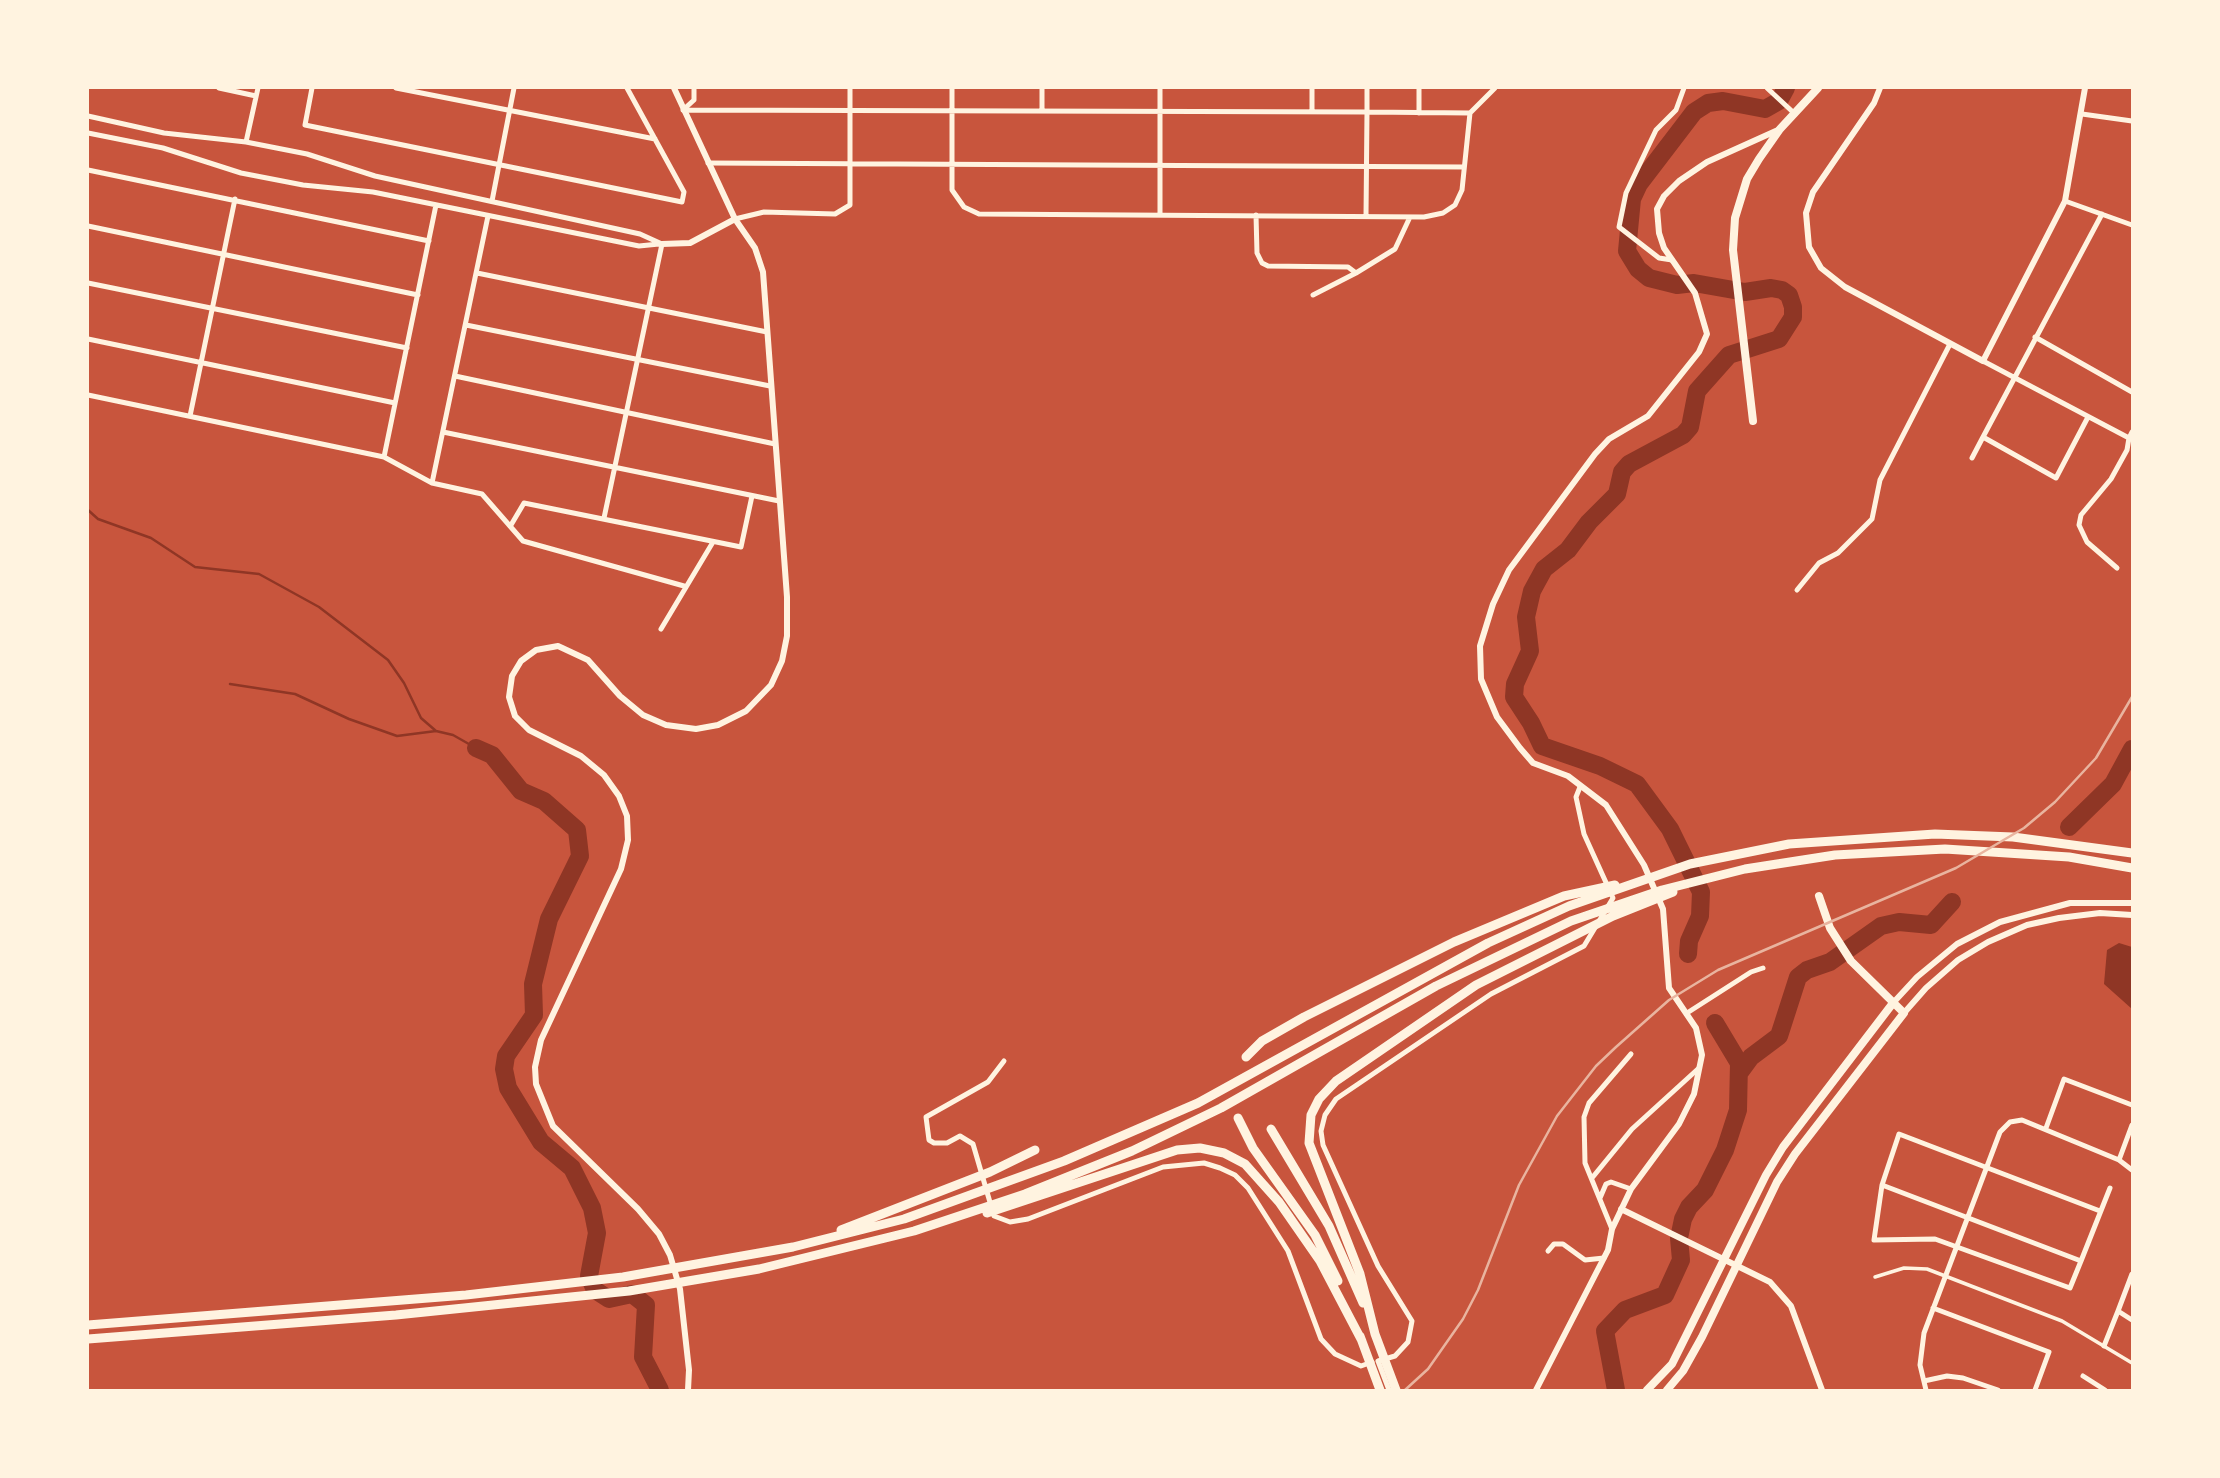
<!DOCTYPE html>
<style>
body{margin:0}
#map{position:relative;width:2220px;height:1478px;overflow:hidden;background:#c8553d;font-family:"Space Grotesk",sans-serif}
canvas{display:block}
.frame{position:absolute;inset:0;border:89px solid #fff3e0;pointer-events:none}
</style>
<div id="map">
<canvas width="2220" height="1478"></canvas>
<div class="frame"></div>
</div>
<script>
const context = document.querySelector('canvas').getContext('2d');
context.lineJoin = 'round';
function paint(path, color) { context.fillStyle = color; context.fill(path, 'evenodd'); }
const shape = rows => new Path2D(rows.map(r => 'M' + r).join(''));
function strokePath(path, color, width, dash) { context.strokeStyle = color; context.lineWidth = width; context.lineCap = dash ? 'butt' : 'round'; context.setLineDash(dash || []); context.stroke(path); }
paint(shape([
 [2119,943,2132,947,2132,1009,2104,984,2107,950]
]), '#8f3625');
strokePath(shape([
 [88,510,98,519,151,538,195,567,259,574,319,607,388,660,404,683,421,718,436,731],
 [230,684,295,694,349,719,397,736,436,731,453,735,476,748]
]), '#8f3625', 2.5);
strokePath(shape([
 [476,748,492,755,521,791,544,801,577,830,580,856,549,919,533,984,534,1015,506,1056,504,1069,508,1088,541,1142,572,1168,592,1208,597,1233,589,1276,595,1290,609,1299,632,1294,646,1305,643,1357,660,1390],
 [2069,827,2113,784,2132,749],
 [1688,954,1689,941,1700,916,1701,892,1670,829,1637,784,1600,766,1542,746,1531,723,1514,697,1515,684,1530,651,1526,617,1532,591,1544,569,1568,550,1589,522,1617,494,1622,472,1629,464,1683,435,1690,427,1697,391,1729,355,1779,339,1793,317,1793,307,1789,295,1782,290,1771,288,1745,292,1694,283,1677,285,1649,278,1638,269,1627,251,1632,199,1639,184,1694,112,1708,103,1723,101,1765,109,1779,101,1786,88],
 [1740,1072,1751,1057,1779,1036,1798,977,1807,970,1830,962,1881,926,1899,922,1931,925,1952,902],
 [1616,1390,1605,1331,1625,1310,1665,1295,1681,1260,1679,1238,1683,1219,1689,1207,1705,1190,1725,1150,1738,1110,1739,1063,1715,1023]
]), '#8f3625', 18);
strokePath(shape([
 [1875,1277,1904,1268,1927,1269,2062,1321,2132,1363]
]), '#fff3e0', 3.5);
strokePath(shape([
 [219,88,256,96],
 [312,88,305,125,682,202,684,192,627,88],
 [396,88,655,139],
 [952,88,952,190,964,207,979,214,1424,217,1443,213,1455,205,1462,190,1470,113],
 [1767,88,1795,114],
 [683,110,1367,112,1367,88],
 [683,110,694,100,694,88],
 [1042,111,1042,88],
 [1312,112,1312,88],
 [1419,113,1419,88],
 [2082,114,2132,121],
 [88,116,164,133,246,142,307,154,375,176,640,234,662,244],
 [88,133,163,148,241,173,303,185,373,192,639,246,659,244],
 [246,142,258,88],
 [708,163,1464,167],
 [88,170,429,241],
 [492,201,514,88],
 [2065,201,2132,225],
 [1160,214,1160,88],
 [1256,215,1257,253,1262,263,1268,266,1348,267,1356,273,1395,249,1410,217],
 [1366,216,1367,112,1470,113,1495,88],
 [735,219,764,212,835,214,850,205,850,88],
 [88,226,418,295],
 [1672,260,1659,258,1619,227,1626,193,1656,130,1676,110,1684,88],
 [477,273,767,332],
 [88,283,407,348],
 [1313,295,1356,273],
 [466,325,770,386],
 [2035,337,2132,392],
 [88,339,395,403],
 [1983,361,2129,438,2132,432],
 [455,376,775,444],
 [88,395,384,457,432,483,482,494,523,541,684,586],
 [190,416,235,199],
 [2088,417,2056,478,1983,437,2102,214],
 [443,432,779,501],
 [384,457,436,205],
 [1972,458,1983,437],
 [432,483,488,216],
 [604,518,662,244],
 [511,525,524,503,741,547,752,496],
 [2117,568,2087,542,2079,525,2081,515,2111,479,2127,450,2129,438],
 [1797,590,1819,563,1838,553,1872,519,1880,480,1950,344],
 [661,629,713,542],
 [1687,1013,1751,972,1763,968],
 [1004,1061,988,1082,926,1117,929,1140,934,1143,947,1143,960,1136,973,1144,994,1216,1010,1222,1028,1219,1163,1167,1204,1163,1220,1168,1235,1175,1248,1188,1288,1251,1321,1339,1335,1354,1361,1366,1372,1362],
 [2046,1128,2064,1079,2132,1105],
 [2119,1160,2132,1125],
 [1592,1178,1632,1129,1699,1068],
 [1882,1185,1874,1240,1935,1239,2070,1288,2081,1261],
 [1600,1198,1606,1184,1611,1182,1631,1189],
 [2100,1211,1899,1134,1882,1185,2081,1261,2110,1188],
 [1612,1229,1585,1163,1584,1117,1589,1103,1631,1054],
 [1548,1251,1554,1244,1563,1244,1585,1260,1604,1258],
 [2132,1274,2118,1311,2132,1320],
 [1933,1308,2049,1352,2035,1390],
 [2104,1346,2118,1311],
 [2083,1376,2105,1390],
 [1924,1381,1947,1376,1963,1378,1998,1390],
 [1389,1390,1378,1361,1395,1356,1408,1342,1412,1321,1378,1266,1323,1145,1321,1131,1325,1115,1336,1099,1491,994,1584,946,1613,898,1584,834,1576,797,1580,787],
 [1926,1390,1920,1365,1924,1333,2000,1132,2010,1122,2022,1120,2119,1160,2132,1170]
]), '#fff3e0', 5);
strokePath(shape([
 [674,88,735,219,755,248,763,272,787,597,787,636,782,661,771,685,746,711,718,725,696,729,666,725,643,715,620,696,588,660,558,646,536,650,521,661,512,676,509,697,515,716,529,730,581,756,604,775,619,796,627,816,628,840,621,869,541,1040,535,1067,536,1084,553,1126,638,1209,659,1234,670,1255,680,1289,689,1370,688,1390],
 [1880,88,1874,103,1813,192,1806,213,1809,247,1821,268,1845,287,1983,361,2065,201,2085,88],
 [662,244,690,243,735,219],
 [1893,1003,1917,977,1957,944,2000,922,2070,903,2132,903],
 [1904,1013,1926,988,1958,960,1988,942,2027,925,2059,918,2100,913,2132,915],
 [1621,1209,1770,1282,1791,1306,1822,1390],
 [1536,1390,1608,1250,1612,1229,1631,1189,1679,1124,1694,1094,1702,1055,1696,1028,1669,988,1663,909,1644,865,1606,805,1568,776,1533,763,1520,748,1497,717,1481,679,1480,646,1493,604,1509,570,1595,454,1609,439,1648,416,1699,352,1707,334,1695,293,1664,248,1659,233,1657,209,1664,196,1679,181,1707,162,1778,130]
]), '#fff3e0', 6);
strokePath(shape([
 [1753,421,1733,250,1735,218,1747,179,1759,159,1780,129,1818,88],
 [1647,1390,1672,1364,1766,1175,1783,1147,1893,1003],
 [1667,1390,1683,1371,1702,1337,1777,1182,1795,1154,1904,1013,1851,961,1830,928,1819,896]
]), '#fff3e0', 8);
strokePath(shape([
 [1246,1057,1262,1041,1304,1017,1454,942,1564,896,1615,885],
 [1238,1118,1253,1148,1315,1235,1338,1281],
 [1271,1129,1329,1226,1363,1303],
 [987,1213,1177,1150,1200,1148,1224,1153,1245,1164,1279,1202,1320,1261,1362,1341],
 [841,1230,990,1172,1035,1150],
 [88,1325,466,1295,623,1277,793,1247,904,1219,1064,1161,1198,1103,1488,943,1569,906,1690,864,1789,844,1935,834,2013,837,2132,853],
 [1360,1336,1380,1390],
 [88,1339,396,1315,629,1291,759,1269,914,1231,1025,1194,1132,1151,1221,1108,1436,986,1571,921,1662,890,1745,869,1835,855,1945,849,2069,857,2132,868],
 [1396,1390,1375,1334,1360,1274,1309,1143,1311,1115,1319,1099,1336,1081,1476,985,1613,916,1673,892]
]), '#fff3e0', 9);
strokePath(shape([
 [1405,1390,1428,1369,1463,1319,1478,1290,1519,1185,1557,1116,1596,1066,1616,1047,1669,1000,1718,970,1956,868,2024,828,2055,802,2096,758,2132,697]
]), '#e9b49f', 2.5);
</script>
